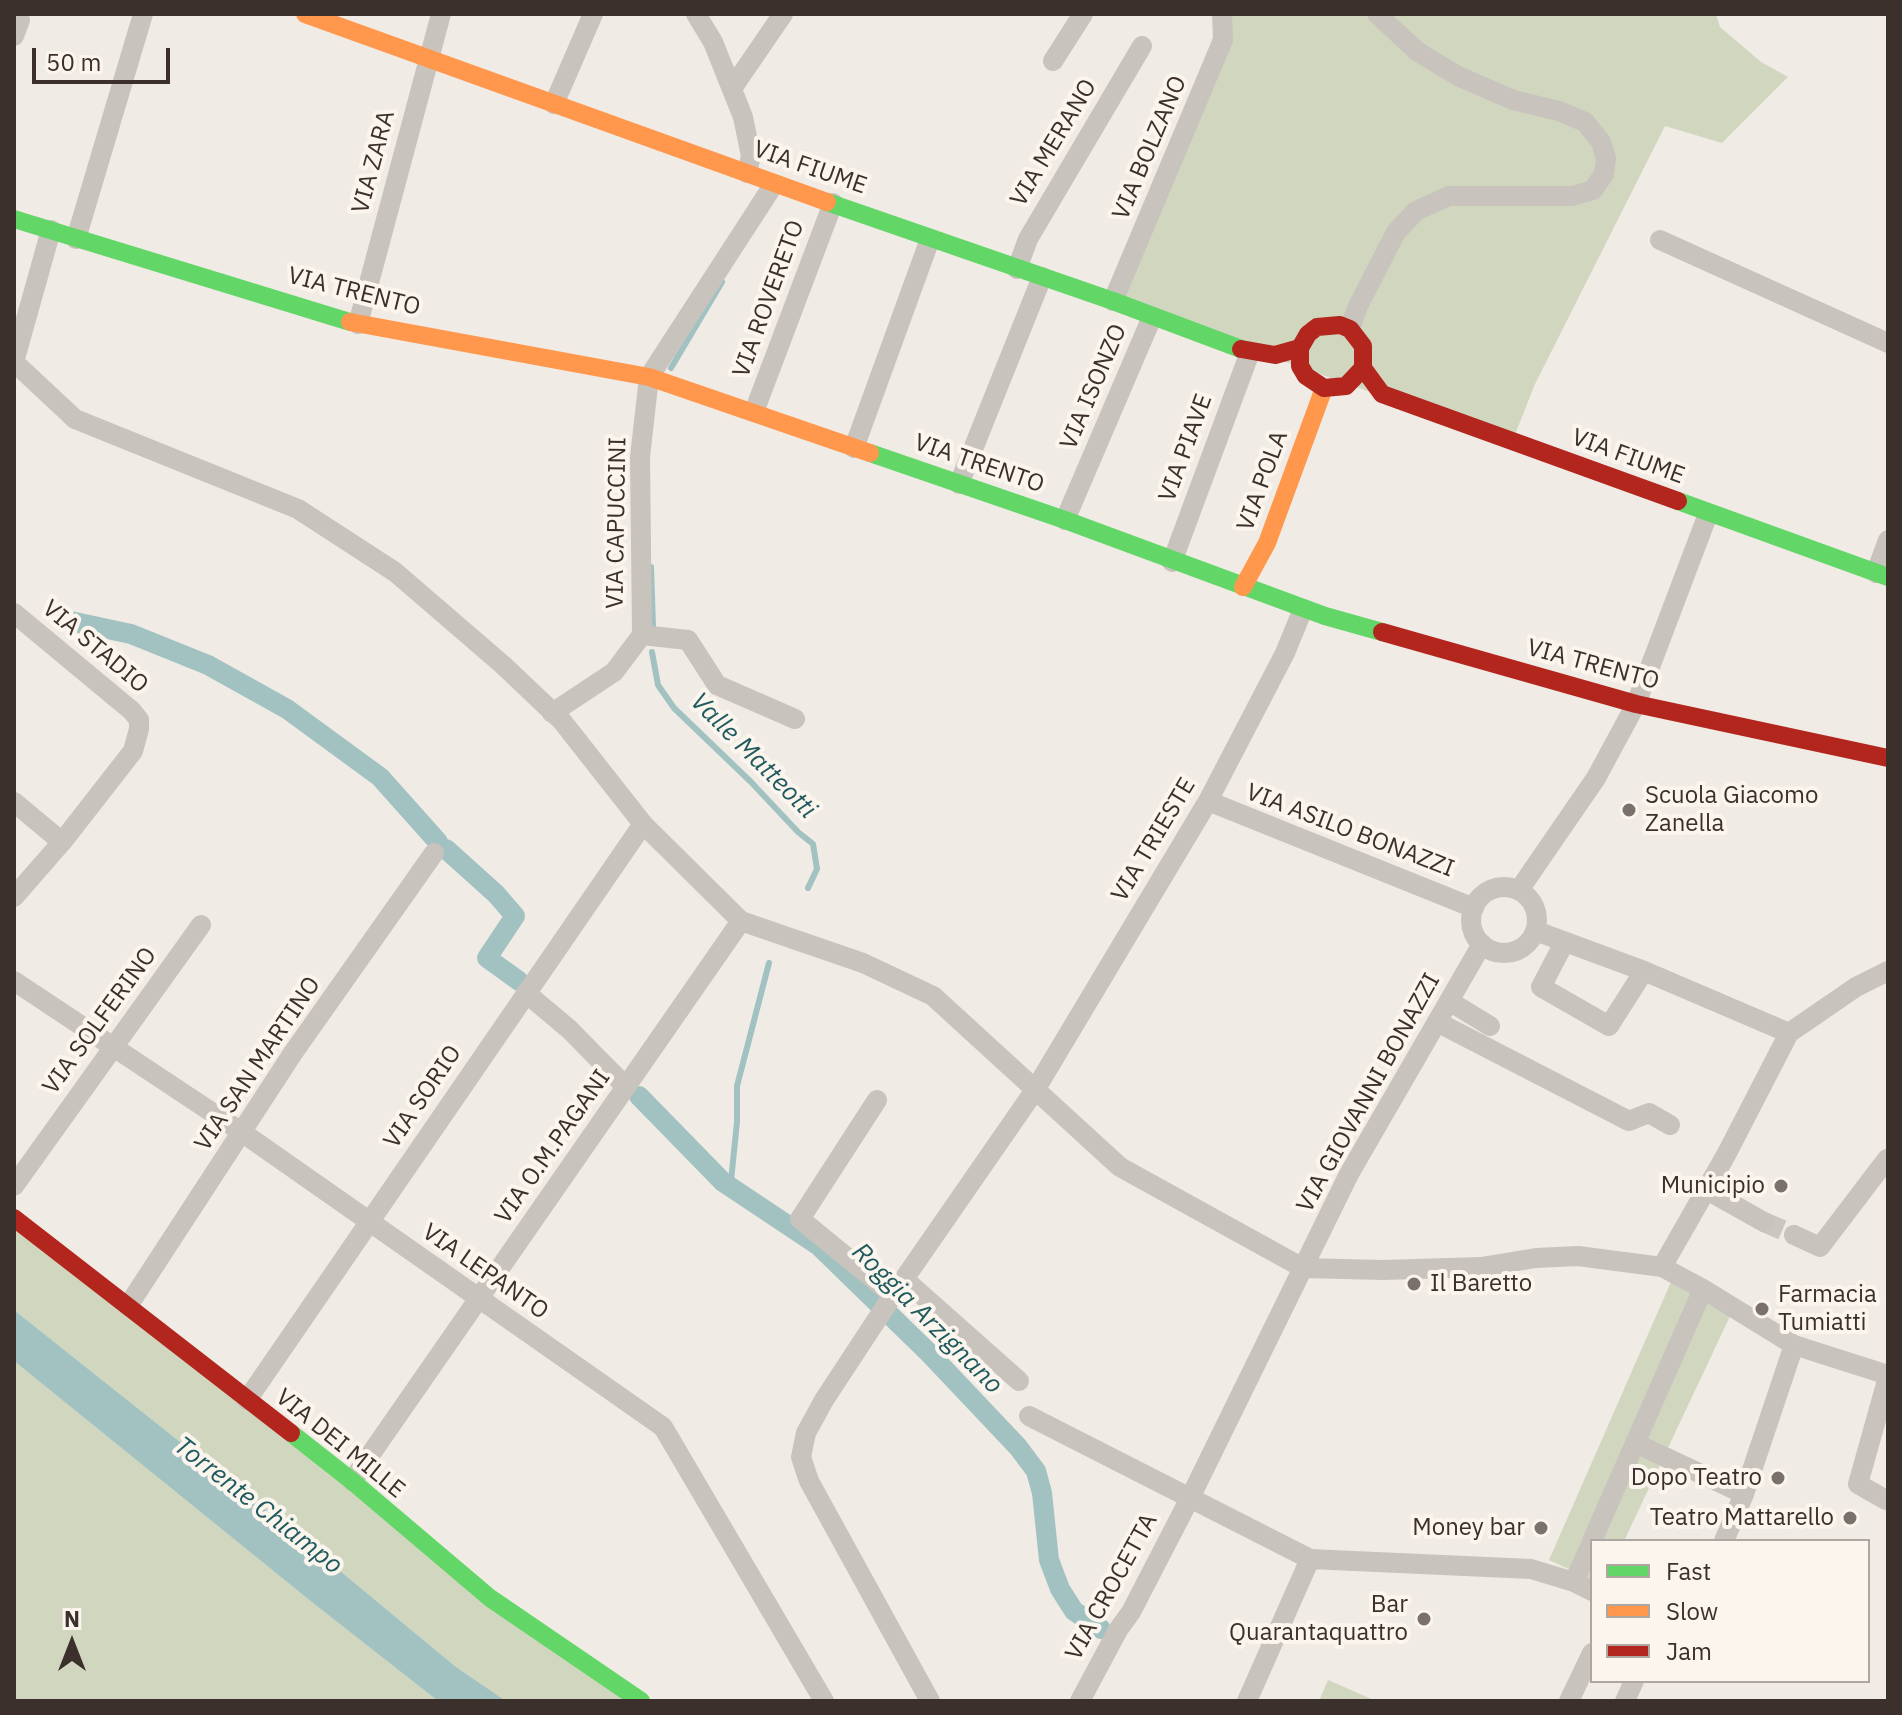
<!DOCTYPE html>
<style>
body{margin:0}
#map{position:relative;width:1902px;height:1715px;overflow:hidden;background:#f0ebe5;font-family:"IBM Plex Sans",sans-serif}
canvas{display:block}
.frame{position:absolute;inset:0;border:16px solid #3b302b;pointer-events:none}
.legend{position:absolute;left:1590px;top:1539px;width:280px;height:144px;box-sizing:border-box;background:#fbf5ee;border:2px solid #aea6a0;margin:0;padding:10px 14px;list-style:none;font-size:24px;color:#3b302b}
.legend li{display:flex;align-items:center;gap:16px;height:40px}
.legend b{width:40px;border:2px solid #aea6a0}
.north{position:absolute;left:32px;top:1603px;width:80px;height:80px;-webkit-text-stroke:6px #fbf5ee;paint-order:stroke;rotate:0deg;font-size:22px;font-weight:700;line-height:32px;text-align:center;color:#3b302b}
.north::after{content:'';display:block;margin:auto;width:28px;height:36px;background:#3b302b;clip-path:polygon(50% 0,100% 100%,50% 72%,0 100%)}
.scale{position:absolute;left:32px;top:48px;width:138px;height:36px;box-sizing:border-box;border:4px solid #3b302b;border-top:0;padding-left:10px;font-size:24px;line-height:28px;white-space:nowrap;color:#3b302b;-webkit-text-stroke:6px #fbf5ee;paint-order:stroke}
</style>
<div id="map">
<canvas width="1902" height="1715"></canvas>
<div class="frame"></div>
<ul class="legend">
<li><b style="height:10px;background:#63d668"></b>Fast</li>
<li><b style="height:10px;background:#ff974d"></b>Slow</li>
<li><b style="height:10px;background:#b3261e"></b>Jam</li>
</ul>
<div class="north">N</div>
<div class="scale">50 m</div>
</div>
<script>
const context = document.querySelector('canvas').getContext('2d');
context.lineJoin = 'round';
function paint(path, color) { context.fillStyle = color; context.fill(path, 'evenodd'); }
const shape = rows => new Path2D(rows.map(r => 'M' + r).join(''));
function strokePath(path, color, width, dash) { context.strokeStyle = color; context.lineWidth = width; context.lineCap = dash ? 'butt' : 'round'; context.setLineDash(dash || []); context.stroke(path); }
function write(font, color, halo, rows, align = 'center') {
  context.font = font + ' "IBM Plex Sans",sans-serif'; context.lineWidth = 8; context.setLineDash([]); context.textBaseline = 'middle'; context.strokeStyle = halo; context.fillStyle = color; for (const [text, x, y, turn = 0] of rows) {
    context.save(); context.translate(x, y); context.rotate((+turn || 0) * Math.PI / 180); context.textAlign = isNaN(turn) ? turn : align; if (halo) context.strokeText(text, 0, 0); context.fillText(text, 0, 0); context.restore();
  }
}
paint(shape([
 [1222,14,1716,14,1720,27,1761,62,1788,77,1722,143,1665,126,1535,384,1512,442,1113,301],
 [14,1218,634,1701,506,1701,456,1667,287,1527,14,1310],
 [1671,1282,1732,1312,1624,1541,1592,1541,1592,1580,1549,1560],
 [14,1361,313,1603,438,1701,14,1701],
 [1328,1680,1376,1701,1319,1701]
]), '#d1d6bf');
paint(shape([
 [14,1310,287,1527,456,1667,506,1701,438,1701,313,1603,14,1361]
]), '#a1c2c1');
strokePath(shape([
 [671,368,722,282],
 [651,567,653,626],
 [652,652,658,685,674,708,751,782,798,832,813,844,817,869,808,888],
 [731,1181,737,1122,737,1086,769,963]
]), '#a1c2c1', 6);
strokePath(shape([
 [61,619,131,634,208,665,287,709,380,777,438,842],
 [446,849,496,894,515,916,487,958,519,981],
 [639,1096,723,1182,819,1246,929,1353,1018,1447,1036,1471,1042,1493,1049,1560,1060,1589,1074,1611,1101,1629]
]), '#a1c2c1', 20);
strokePath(shape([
 [1764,1222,1794,1235]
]), '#ccc6c0', 20, [20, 10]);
strokePath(shape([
 [696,14,713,42,743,117,751,156,747,173],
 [14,36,20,20],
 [1053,61,1083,14],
 [733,87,783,14],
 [554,104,593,14],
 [76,239,143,14],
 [1660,240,1888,343],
 [1017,269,1028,239,1142,46],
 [1113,301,1223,40,1222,14],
 [358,324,441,14],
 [1350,329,1357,308,1396,232,1416,211,1449,196,1572,196,1593,190,1604,174,1606,158,1601,142,1585,122,1559,111,1513,100,1458,76,1418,52,1377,14],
 [14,362,75,419,298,509,395,572,503,665,562,721,643,824,741,921,863,963,933,996,1120,1167,1303,1268,1383,1270,1481,1267,1536,1258,1578,1256,1662,1267,1703,1289,1794,1345,1888,1375],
 [14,362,51,230],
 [754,412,833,203],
 [854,448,930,239],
 [959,484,1042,277],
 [1065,520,1152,317],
 [1172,562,1250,352],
 [1876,573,1888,540],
 [14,613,132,711,139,720,139,729,133,751,62,842,14,897],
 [642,635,688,640,717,685,795,719],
 [552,713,614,672,642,635,640,457,649,377,774,184],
 [1208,801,1474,908],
 [14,802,62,842],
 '1471 920a33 33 0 1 1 66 0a33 33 0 1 1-66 0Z',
 [1519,890,1596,778,1636,704,1708,514],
 [1536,931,1644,971,1789,1033],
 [1564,943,1541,987,1609,1026,1644,971],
 [14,981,243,1133,663,1427,824,1701],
 [526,993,569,1029,626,1087],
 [1449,1001,1490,1026],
 [1437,1022,1629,1121,1649,1113,1670,1125],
 [877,1100,800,1219,893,1295],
 [14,1186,201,925],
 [1705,1189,1764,1222],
 [1794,1235,1820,1247,1887,1159],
 [1662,1267,1726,1155,1789,1033,1856,987,1888,971],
 [904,1279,1019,1381],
 [128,1306,293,1053,434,853],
 [247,1400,643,824],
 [1029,1416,1310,1559,1531,1569,1574,1582,1592,1591],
 [1635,1443,1744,1494],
 [352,1481,741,921],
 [1886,1500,1858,1484,1888,1377],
 [1592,1541,1703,1289],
 [1724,1541,1744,1494,1794,1345],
 [1574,1582,1592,1542],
 [930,1701,809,1481,801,1457,806,1433,824,1400,893,1295,1035,1090,1208,801,1285,653,1303,609],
 [1080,1701,1118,1630,1131,1612,1190,1498,1349,1174,1482,944],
 [1247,1701,1310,1559],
 [1569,1701,1592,1653],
 [1625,1701,1634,1681]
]), '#c9c3be', 20);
strokePath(shape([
 [827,202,1113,301,1241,349],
 [14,219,350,322],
 [870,453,1065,520,1325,616,1382,632],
 [1678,501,1888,577],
 [291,1433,352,1481,490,1598,641,1701]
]), '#63d668', 18);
strokePath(shape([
 [305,14,827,202],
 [350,322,649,377,870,453],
 [1243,587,1267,543,1324,388]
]), '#ff974d', 18);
strokePath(shape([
 [1241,349,1275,355,1300,348,1308,334,1317,327,1340,325,1350,329,1363,346,1363,368,1346,386,1324,388,1306,376,1300,366,1300,348],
 [1363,368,1382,394,1678,501],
 [1382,632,1636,704,1888,758],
 [14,1218,291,1433]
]), '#b3261e', 18);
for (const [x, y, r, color] of [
 [1629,810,8,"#7a716c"],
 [1781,1186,8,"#7a716c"],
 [1414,1284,8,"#7a716c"],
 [1762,1309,8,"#7a716c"],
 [1778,1478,8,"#7a716c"],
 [1850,1518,8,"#7a716c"],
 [1541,1528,8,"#7a716c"],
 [1424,1619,8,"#7a716c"]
]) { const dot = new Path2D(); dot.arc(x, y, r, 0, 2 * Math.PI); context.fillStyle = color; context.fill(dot); strokePath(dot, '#fbf5ee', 3); }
write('24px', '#3b302b', '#fbf5ee', [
 ["VIA MERANO",1054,143,-59],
 ["VIA BOLZANO",1150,148,-67],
 ["VIA ZARA",374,162,-75],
 ["VIA FIUME",810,168,19],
 ["VIA TRENTO",354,292,14],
 ["VIA ROVERETO",769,299,-70],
 ["VIA ISONZO",1094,387,-67],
 ["VIA PIAVE",1186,448,-70],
 ["VIA FIUME",1628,457,20],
 ["VIA TRENTO",979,464,19],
 ["VIA POLA",1263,481,-70],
 ["VIA CAPUCCINI",617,523,-89],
 ["VIA STADIO",95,647,40],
 ["VIA TRENTO",1593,665,15],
 ["VIA ASILO BONAZZI",1350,831,21],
 ["VIA TRIESTE",1154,840,-59],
 ["VIA SOLFERINO",100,1021,-54],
 ["VIA SAN MARTINO",258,1064,-56],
 ["VIA GIOVANNI BONAZZI",1369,1093,-61],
 ["VIA SORIO",423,1097,-56],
 ["VIA O.M.PAGANI",553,1147,-55],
 ["VIA LEPANTO",485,1272,35],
 ["VIA DEI MILLE",340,1444,39],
 ["VIA CROCETTA",1112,1587,-61]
]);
write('24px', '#3b302b', '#fbf5ee', [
 ["Scuola Giacomo",1645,796,"left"],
 ["Zanella",1645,824,"left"],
 ["Municipio",1765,1186],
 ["Il Baretto",1430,1284,"left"],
 ["Farmacia",1778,1295,"left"],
 ["Tumiatti",1778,1323,"left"],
 ["Dopo Teatro",1762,1478],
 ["Teatro Mattarello",1834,1518],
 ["Money bar",1525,1528],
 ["Bar",1408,1605],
 ["Quarantaquattro",1408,1633]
], 'right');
write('italic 26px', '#1f5a5e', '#fbf5ee', [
 ["Valle Matteotti",753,756,45],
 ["Roggia Arzignano",927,1319,45],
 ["Torrente Chiampo",258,1506,38]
]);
</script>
